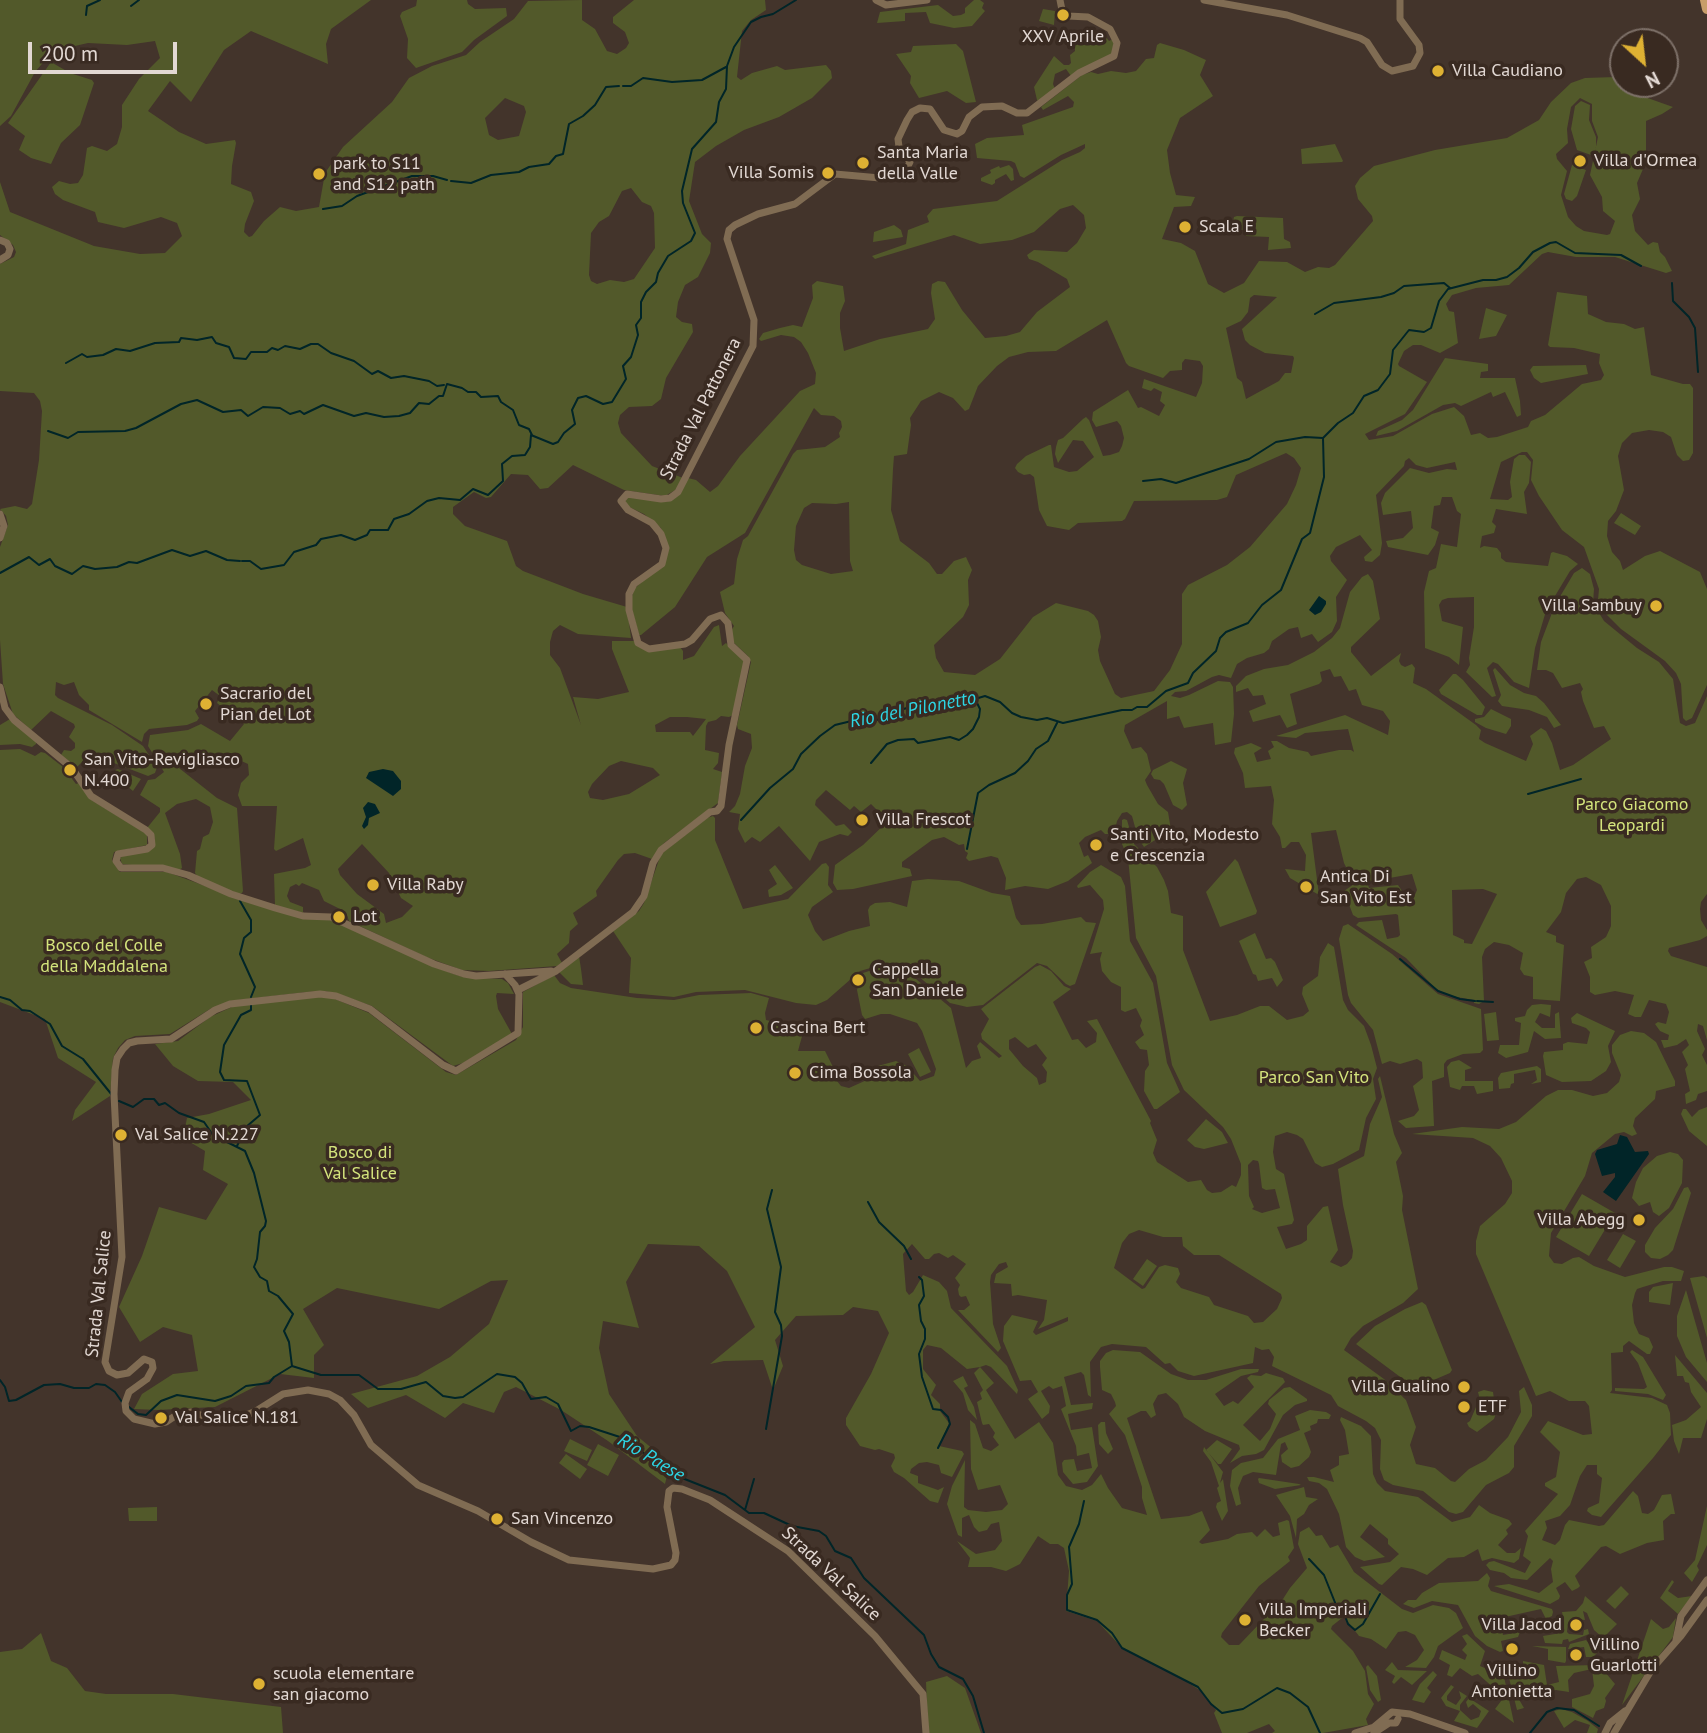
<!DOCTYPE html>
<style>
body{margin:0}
#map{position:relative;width:1707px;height:1733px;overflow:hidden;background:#43342b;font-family:"PT Sans",sans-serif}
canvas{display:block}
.north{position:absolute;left:1609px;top:28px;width:70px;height:70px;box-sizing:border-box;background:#392a21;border:2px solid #7d7068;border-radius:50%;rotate:153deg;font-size:19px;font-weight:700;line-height:28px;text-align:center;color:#e2d8d3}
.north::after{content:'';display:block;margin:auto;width:24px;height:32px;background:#deb133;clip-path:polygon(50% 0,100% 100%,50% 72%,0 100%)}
.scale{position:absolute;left:28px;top:42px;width:149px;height:32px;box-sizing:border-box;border:4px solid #e2d8d3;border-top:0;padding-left:9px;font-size:21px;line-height:24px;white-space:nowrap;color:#e2d8d3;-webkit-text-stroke:5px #392a21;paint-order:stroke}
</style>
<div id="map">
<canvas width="1707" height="1733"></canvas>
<div class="north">N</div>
<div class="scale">200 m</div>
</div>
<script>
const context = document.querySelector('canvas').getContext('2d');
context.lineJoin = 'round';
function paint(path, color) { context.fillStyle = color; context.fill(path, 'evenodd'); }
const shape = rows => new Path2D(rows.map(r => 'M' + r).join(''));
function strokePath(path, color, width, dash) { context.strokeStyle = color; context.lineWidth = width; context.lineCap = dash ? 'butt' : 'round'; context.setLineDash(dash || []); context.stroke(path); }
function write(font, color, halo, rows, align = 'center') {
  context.font = font + ' "PT Sans",sans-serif'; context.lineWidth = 7; context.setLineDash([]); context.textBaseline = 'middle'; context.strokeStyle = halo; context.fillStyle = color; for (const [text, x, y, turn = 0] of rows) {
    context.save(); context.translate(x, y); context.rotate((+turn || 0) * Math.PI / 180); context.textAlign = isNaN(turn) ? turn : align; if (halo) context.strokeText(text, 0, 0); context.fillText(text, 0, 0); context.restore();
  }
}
paint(shape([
 [0,0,371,0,331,29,326,44,328,64,251,31,224,50,191,102,170,81,148,111,179,132,206,144,235,140,236,143,232,166,231,184,251,192,254,201,245,224,244,232,249,237,252,236,264,221,280,207,296,211,319,207,325,173,343,147,392,102,409,78,432,66,466,55,480,42,514,19,528,1,582,0,582,20,595,29,607,51,617,54,626,48,629,43,625,32,613,23,613,17,634,0,765,0,766,10,751,20,742,31,737,77,741,80,752,73,777,66,785,70,826,65,831,71,832,78,812,98,779,117,744,130,716,146,695,162,689,201,702,234,711,243,710,253,698,277,685,285,678,302,676,317,682,322,692,324,693,332,666,378,661,399,652,406,629,407,620,415,618,423,621,433,652,466,683,478,677,489,665,496,624,490,573,465,548,488,540,489,528,475,511,474,491,497,486,498,474,492,453,507,453,514,465,526,507,541,516,566,523,571,583,594,627,607,631,638,578,634,560,625,553,631,550,642,550,655,560,668,581,725,573,697,598,699,629,692,612,649,612,641,634,641,638,646,680,647,683,651,683,660,694,656,714,627,719,625,722,646,726,643,745,661,733,715,729,717,721,716,716,720,708,722,706,726,705,750,719,753,718,763,713,769,722,772,718,803,664,843,652,859,635,853,624,854,618,860,596,891,597,896,573,913,578,924,570,931,569,943,557,954,562,963,557,966,489,971,462,970,426,957,349,921,346,912,324,901,319,890,302,883,299,886,296,884,290,887,287,896,290,902,303,907,303,914,275,905,274,874,305,868,311,865,303,838,276,851,274,849,277,806,242,806,238,795,241,783,249,775,248,764,237,759,233,759,227,764,214,757,207,764,196,754,179,768,217,798,237,808,243,891,242,893,239,894,198,877,195,873,197,851,200,849,203,837,209,834,213,822,210,807,196,799,177,804,165,813,180,854,182,868,179,870,122,864,120,858,124,855,155,846,155,839,147,828,160,812,160,808,140,795,148,780,155,779,164,772,148,746,150,735,188,730,201,724,230,741,244,724,217,703,220,696,212,690,195,711,199,718,197,721,187,725,149,729,144,734,142,742,89,710,89,705,79,695,74,682,64,685,56,682,55,695,58,698,112,725,143,746,157,767,155,773,148,776,106,760,93,751,76,768,61,755,64,750,71,751,75,748,75,743,69,737,75,727,74,724,51,711,31,730,13,714,3,684,0,640,0,547,8,525,6,516,0,509,15,506,27,509,32,504,39,460,42,411,40,401,34,393,0,391,0,264,14,257,16,252,13,245,0,235,0,182,10,212,94,246,140,254,165,253,182,236,177,223,161,217,124,228,98,222,95,212,63,200,55,194,52,187,59,181,70,184,78,183,83,175,87,148,92,146,107,151,117,144,122,127,122,105,139,79,160,58,155,41,127,45,88,43,53,51,35,72,11,116,0,126],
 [505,98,524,106,526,112,519,136,498,140,489,135,485,118],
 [631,188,642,202,651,206,654,213,655,248,634,279,624,282,610,280,597,284,591,281,589,275,591,233,599,222,609,216,622,191],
 [670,717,687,717,706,719,693,736,690,732,656,732,655,725],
 [621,761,653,768,660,775,629,794,603,800,590,798,588,792,592,784,609,766],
 [362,844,389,873,401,898,413,906,402,917,386,923,384,914,357,894,340,875,338,869],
 [417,0,467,0,468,4,475,9,506,8,507,16,474,40,462,52,416,68,407,58,408,39,400,16,402,12,416,6],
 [974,0,980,0,984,3,982,8,985,11,972,26,954,28,930,23,926,12,905,13,905,21,877,23,880,12,938,5,953,16,961,15,965,13,965,8],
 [1043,9,1055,11,1054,25,1039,21],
 [1106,37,1109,41,1113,39,1115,46,1111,57,1071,76,1066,69,1055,74,1053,84,1055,89,1039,102,1037,100,1034,87,1054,56,1064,65,1069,65,1071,63,1070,55,1075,51,1075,43],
 [1160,43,1184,50,1206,60,1200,75,1213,96,1180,118,1167,150,1170,173,1176,195,1195,197,1191,206,1174,207,1162,239,1181,243,1195,251,1208,284,1224,293,1244,283,1259,261,1287,262,1305,272,1318,267,1329,268,1335,265,1373,221,1372,216,1358,199,1355,186,1360,178,1374,166,1435,150,1507,138,1539,120,1551,102,1571,83,1585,78,1616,77,1642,96,1673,107,1662,114,1646,121,1646,162,1637,183,1640,199,1632,215,1635,231,1648,245,1653,242,1658,243,1660,252,1665,257,1672,271,1666,273,1615,257,1576,257,1548,252,1542,254,1509,285,1476,288,1452,295,1446,304,1449,311,1454,312,1458,343,1440,353,1421,345,1413,345,1404,351,1398,364,1399,366,1427,382,1405,414,1365,434,1369,440,1393,436,1432,414,1454,407,1464,416,1471,435,1480,433,1488,438,1497,437,1528,427,1531,421,1545,415,1582,384,1601,380,1604,375,1599,363,1600,354,1574,348,1550,347,1548,345,1557,292,1587,296,1588,314,1606,322,1624,324,1635,329,1644,327,1651,375,1683,384,1690,384,1693,388,1693,453,1689,460,1683,461,1677,455,1671,437,1663,432,1649,430,1632,433,1622,443,1618,456,1624,490,1616,511,1608,521,1607,536,1612,552,1620,561,1623,570,1645,556,1660,551,1700,572,1707,589,1707,685,1692,718,1686,721,1683,718,1681,684,1676,673,1665,661,1621,629,1604,612,1598,600,1599,589,1584,547,1562,530,1539,496,1531,480,1533,460,1527,452,1522,452,1501,462,1490,499,1508,500,1512,497,1510,482,1514,459,1519,455,1525,455,1531,462,1529,483,1524,492,1527,514,1496,509,1492,522,1496,526,1494,533,1482,536,1480,548,1484,546,1497,548,1501,553,1501,558,1506,562,1548,566,1551,553,1553,552,1567,556,1578,564,1570,571,1546,611,1535,648,1529,688,1514,682,1498,664,1493,662,1487,668,1496,696,1492,697,1466,672,1470,665,1469,658,1474,627,1474,597,1448,598,1442,600,1439,605,1442,621,1463,627,1459,665,1449,657,1425,648,1424,592,1429,571,1436,568,1441,544,1457,547,1461,514,1457,511,1452,497,1442,497,1440,505,1434,506,1431,528,1439,532,1435,545,1428,555,1388,547,1386,541,1403,538,1413,528,1411,511,1383,515,1381,503,1385,493,1410,468,1429,473,1447,469,1457,470,1455,462,1427,468,1416,465,1409,458,1405,461,1404,466,1376,495,1382,543,1380,555,1372,562,1365,561,1364,557,1372,550,1360,535,1336,547,1330,556,1331,561,1347,580,1336,597,1337,621,1332,632,1318,642,1312,634,1301,638,1298,627,1289,629,1272,641,1269,649,1264,653,1247,658,1237,664,1231,678,1219,675,1212,677,1186,691,1175,692,1171,696,1180,698,1189,695,1218,681,1230,682,1233,687,1234,714,1231,742,1215,745,1213,723,1184,728,1179,716,1167,719,1167,701,1125,725,1124,731,1132,749,1141,747,1147,754,1151,771,1145,780,1147,785,1158,804,1168,812,1171,830,1144,847,1138,838,1132,816,1127,812,1122,813,1117,821,1114,834,1105,834,1101,830,1085,837,1079,843,1084,857,1088,855,1092,863,1068,881,1048,889,1025,886,1005,890,1006,878,998,858,991,856,969,861,966,858,968,853,965,851,964,844,959,845,944,837,932,840,902,862,902,867,910,869,912,876,853,889,837,890,833,883,835,865,863,845,888,821,871,804,861,812,854,806,850,810,826,790,816,800,815,805,836,826,844,824,852,832,848,836,840,834,819,842,810,861,779,826,760,842,752,837,745,843,738,829,740,814,729,812,735,806,740,794,745,766,752,748,751,734,738,729,737,725,751,662,748,656,732,641,731,631,734,626,725,613,720,592,734,584,737,559,743,540,748,536,793,454,797,450,825,447,840,437,839,433,842,427,841,421,834,416,821,415,814,408,745,533,707,557,675,607,641,635,639,635,630,603,634,589,665,561,661,528,644,514,627,506,625,502,627,498,632,497,667,502,688,478,696,480,710,492,718,486,740,456,800,391,815,384,816,373,808,353,801,342,794,337,781,335,761,341,759,339,763,333,780,328,793,325,802,327,813,298,812,285,817,281,843,286,845,301,840,313,840,328,844,351,880,339,928,329,935,319,931,293,932,284,938,281,945,282,962,310,985,338,1006,336,1020,332,1037,312,1070,287,1067,279,1038,262,1029,259,1027,255,1034,250,1067,252,1077,243,1086,228,1084,215,1073,205,1060,209,1034,232,1012,240,980,244,954,235,881,257,875,259,872,256,906,244,908,230,929,222,927,216,933,209,997,201,1062,160,1080,152,1085,148,1085,144,1061,155,1024,178,1020,176,1015,163,1011,161,977,158,975,144,987,138,1024,135,1022,125,1073,107,1074,102,1068,96,1043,110,1041,107,1082,75,1091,72,1098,74,1111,71,1126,73,1136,71,1146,59,1154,58,1157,45],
 [1580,98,1592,104,1592,121,1598,137,1590,175,1602,197,1603,211,1615,221,1610,234,1607,235,1584,231,1576,226,1568,217,1561,195,1567,171,1557,159,1556,154,1568,143,1567,129,1571,107],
 [1254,295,1277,297,1242,329,1245,340,1250,345,1265,353,1293,356,1294,358,1291,373,1285,373,1279,381,1246,399,1242,382,1237,378,1226,328,1241,321,1248,312,1250,298],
 [1107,320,1126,363,1129,366,1163,378,1170,371,1182,370,1182,363,1185,359,1200,361,1203,366,1202,383,1196,397,1144,379,1142,388,1151,391,1154,388,1162,392,1160,401,1165,405,1159,416,1141,407,1138,408,1128,390,1093,412,1092,420,1096,427,1117,421,1121,426,1124,438,1122,446,1119,452,1110,455,1103,456,1089,420,1086,417,1083,419,1063,438,1058,440,1056,447,1055,454,1058,463,1073,440,1083,441,1094,457,1077,471,1069,472,1054,467,1051,445,1049,445,1026,456,1017,464,1015,468,1018,472,1024,475,1030,474,1034,477,1039,510,1047,526,1069,530,1078,523,1122,521,1125,519,1134,501,1217,500,1227,497,1236,475,1286,453,1294,458,1301,468,1296,485,1287,504,1250,547,1227,565,1188,585,1182,594,1182,644,1170,670,1154,691,1121,698,1115,694,1100,661,1098,650,1101,637,1098,621,1094,615,1088,611,1056,603,1033,617,1000,659,975,675,944,672,936,658,934,645,963,617,969,605,968,580,972,570,966,557,954,561,942,574,937,574,929,563,900,541,891,510,893,469,894,456,907,454,911,425,910,418,921,401,939,392,953,398,965,411,969,409,978,386,997,366,1009,357,1028,352,1056,351],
 [849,502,850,561,853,571,831,574,802,565,796,560,794,550,796,526,804,508,812,503,836,504],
 [956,44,963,51,976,102,966,103,947,91,919,98,910,83,911,76,896,54,911,52,913,46],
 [51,62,70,73,92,80,94,83,80,125,61,143,51,164,31,158,19,150,25,136,8,123],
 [1581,101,1590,105,1589,120,1596,137,1596,147,1594,154,1591,155,1577,150,1571,129,1575,106],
 [1335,144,1343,161,1342,162,1302,164,1301,149],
 [1009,165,1013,169,1014,180,1011,181,1006,174,995,180,995,183,992,185,981,181,981,178,991,173,990,170,999,166,1000,168],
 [1572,165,1586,170,1577,196,1572,201,1566,199,1564,194],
 [1237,216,1283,218,1284,239,1290,242,1291,248,1268,250,1269,237,1246,236,1243,230,1231,230,1234,217],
 [894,225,901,230,903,237,873,242,874,232],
 [1486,308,1507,315,1496,336,1479,339],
 [1445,358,1488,364,1488,371,1481,372,1480,378,1515,378,1520,401,1521,415,1517,417,1505,392,1493,397,1491,392,1461,406,1455,403,1443,405,1397,431,1376,436,1378,431,1402,420,1413,410],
 [1586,365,1588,374,1541,383,1534,378,1530,370,1533,366],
 [1621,513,1641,526,1635,535,1614,523],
 [1582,568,1590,574,1594,589,1593,603,1604,621,1637,648,1659,662,1673,679,1680,723,1686,726,1695,723,1707,696,1707,894,1701,902,1700,909,1701,920,1707,930,1707,936,1700,940,1669,948,1668,951,1671,956,1707,967,1707,1040,1703,1026,1698,1024,1697,1031,1705,1049,1702,1055,1707,1065,1707,1091,1698,1094,1696,1100,1686,1104,1685,1094,1690,1091,1685,1069,1688,1065,1682,1052,1689,1045,1686,1039,1677,1045,1664,1048,1661,1040,1668,1040,1669,1035,1660,1031,1655,1024,1658,1022,1666,1024,1669,1012,1666,1004,1649,1000,1641,1017,1635,1017,1628,1014,1634,995,1615,991,1595,995,1590,992,1590,977,1584,962,1592,958,1591,947,1606,937,1611,926,1611,906,1601,885,1586,877,1577,879,1566,893,1561,912,1546,932,1556,936,1556,942,1564,945,1560,1001,1533,999,1533,977,1524,975,1520,969,1523,953,1509,945,1494,942,1485,949,1482,957,1484,1001,1479,1004,1474,1003,1474,1000,1451,996,1436,989,1406,958,1356,925,1359,922,1382,920,1387,939,1398,937,1400,935,1398,915,1396,914,1358,918,1353,915,1344,891,1357,882,1353,868,1346,867,1344,863,1336,830,1311,833,1319,895,1290,878,1285,869,1305,871,1306,855,1299,842,1291,842,1285,848,1282,848,1280,837,1272,824,1274,800,1271,786,1245,788,1243,773,1234,753,1235,748,1251,743,1262,748,1254,753,1257,762,1266,760,1271,759,1268,751,1274,747,1271,741,1277,741,1289,748,1308,752,1311,756,1339,750,1351,750,1354,752,1348,729,1305,733,1296,738,1276,736,1345,715,1388,735,1390,721,1383,711,1362,705,1356,689,1349,691,1341,676,1334,677,1330,669,1320,672,1322,681,1319,684,1290,694,1297,724,1287,728,1280,715,1253,722,1249,711,1266,704,1263,695,1253,696,1248,688,1236,692,1236,686,1246,676,1264,669,1288,665,1314,652,1332,638,1340,628,1350,592,1362,577,1368,574,1373,581,1380,619,1351,647,1351,652,1371,676,1401,653,1399,661,1401,665,1405,667,1412,664,1415,668,1413,683,1426,689,1476,725,1481,730,1479,739,1485,743,1526,761,1533,744,1530,736,1541,728,1546,731,1552,743,1560,770,1573,765,1611,739,1604,726,1594,728,1583,701,1581,692,1583,689,1580,683,1562,688,1553,673,1546,670,1537,670,1541,642,1555,605,1574,573],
 [1412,874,1417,890,1414,897,1406,897,1398,885,1369,888,1367,882],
 [1483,889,1497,894,1472,944,1464,943,1464,940,1453,935,1452,890],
 [1495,668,1510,685,1524,693,1536,696,1544,703,1561,725,1554,728,1547,717,1529,710,1502,706,1498,701,1501,695,1493,670],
 [1453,674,1456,674,1463,680,1485,707,1482,715,1477,715,1441,694,1439,690],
 [1491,709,1511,719,1511,726,1506,734,1486,728,1475,722,1475,719,1484,717],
 [10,719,36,741,36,744,32,747,20,744,0,745,0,725],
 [20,749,35,756,41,752,45,753,63,767,76,784,79,783,90,799,147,834,147,845,114,852,112,860,120,872,167,872,227,894,328,919,451,973,463,977,502,979,508,983,514,994,497,993,496,996,498,1009,512,1034,463,1063,453,1066,372,1006,338,994,325,991,307,992,230,1001,210,1009,170,1034,135,1036,125,1040,118,1048,113,1058,110,1096,72,1121,75,1110,96,1082,58,1058,45,1019,0,1002,0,750],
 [1171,761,1187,769,1183,783,1187,805,1182,810,1173,805,1164,784,1160,780,1154,779,1151,774,1153,770],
 [118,769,141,779,133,791,127,786,128,781,115,770],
 [713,816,715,818,715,840,743,909,788,899,822,864,826,863,829,867,828,885,833,892,812,907,808,915,815,931,823,941,849,931,870,926,868,910,870,906,875,903,890,902,907,907,912,881,928,879,959,881,992,893,1010,896,1016,918,1021,925,1042,924,1081,917,1086,922,1096,923,1075,984,1070,986,1066,984,1047,966,1037,963,983,1005,967,1007,950,1003,917,975,881,965,860,971,827,1000,816,1005,796,1003,745,990,696,992,674,997,629,993,631,958,613,931,639,911,644,903,661,854,707,818],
 [1124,819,1127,820,1134,844,1157,867,1164,880,1168,891,1171,913,1183,916,1183,950,1210,1021,1237,1015,1260,1006,1269,1006,1287,1020,1303,1016,1309,1011,1302,994,1303,987,1318,976,1320,957,1328,943,1334,947,1343,1000,1348,1010,1364,1026,1371,1045,1377,1068,1373,1079,1376,1099,1366,1118,1359,1150,1333,1164,1322,1167,1315,1163,1303,1139,1297,1135,1287,1132,1275,1136,1273,1152,1276,1169,1284,1174,1294,1220,1292,1224,1277,1227,1286,1249,1301,1244,1307,1240,1307,1226,1323,1207,1328,1206,1338,1250,1330,1262,1341,1267,1347,1264,1352,1258,1353,1251,1343,1205,1338,1169,1364,1156,1370,1124,1382,1097,1378,1079,1380,1076,1394,1134,1402,1153,1396,1162,1403,1196,1402,1210,1418,1289,1403,1303,1363,1326,1351,1338,1344,1350,1384,1379,1406,1400,1416,1427,1410,1445,1416,1464,1435,1468,1451,1481,1455,1482,1469,1469,1486,1460,1508,1437,1521,1412,1519,1391,1524,1387,1532,1405,1532,1416,1514,1446,1514,1467,1509,1473,1486,1485,1463,1512,1456,1514,1449,1512,1423,1491,1393,1485,1384,1480,1380,1469,1381,1440,1375,1428,1366,1421,1338,1406,1331,1395,1272,1366,1274,1357,1269,1349,1262,1350,1255,1347,1253,1363,1194,1376,1178,1371,1170,1363,1165,1364,1146,1347,1112,1344,1101,1347,1090,1362,1091,1397,1088,1395,1084,1375,1081,1372,1064,1377,1071,1405,1093,1403,1092,1409,1068,1414,1071,1430,1092,1427,1098,1466,1087,1482,1073,1484,1063,1472,1062,1463,1064,1460,1074,1459,1077,1471,1092,1468,1089,1453,1077,1456,1076,1446,1061,1409,1066,1406,1062,1386,1053,1389,1049,1386,1041,1391,1050,1406,1049,1413,1042,1419,1028,1399,1038,1392,1031,1380,1020,1381,1003,1341,1004,1326,1012,1315,1038,1321,1033,1332,1036,1335,1068,1321,1068,1317,1038,1329,1044,1320,1047,1300,1018,1295,1012,1296,1011,1284,994,1283,996,1274,1008,1267,1006,1262,999,1264,991,1275,990,1282,993,1324,1001,1348,998,1352,958,1310,964,1310,970,1305,966,1296,961,1297,959,1295,958,1289,960,1285,955,1278,966,1264,953,1255,948,1258,939,1253,934,1254,929,1259,925,1259,912,1244,903,1254,906,1291,909,1295,913,1292,923,1275,939,1282,947,1291,951,1308,1007,1366,1018,1390,1017,1394,991,1367,986,1365,980,1367,994,1383,986,1390,1015,1439,1039,1422,1053,1443,1058,1475,1066,1486,1082,1490,1092,1485,1101,1474,1108,1488,1122,1508,1147,1515,1142,1498,1142,1487,1125,1435,1109,1414,1116,1406,1115,1402,1111,1394,1102,1390,1100,1367,1100,1361,1106,1353,1113,1350,1140,1352,1171,1374,1188,1380,1206,1380,1241,1369,1259,1369,1258,1372,1241,1376,1215,1394,1224,1406,1233,1401,1238,1404,1254,1387,1247,1378,1251,1375,1261,1376,1266,1373,1283,1378,1285,1382,1243,1425,1260,1441,1270,1429,1276,1414,1268,1404,1269,1400,1284,1388,1290,1387,1307,1399,1307,1401,1295,1405,1283,1415,1264,1450,1256,1454,1242,1456,1230,1463,1240,1449,1239,1445,1205,1431,1184,1417,1178,1404,1166,1393,1158,1395,1153,1404,1156,1415,1151,1418,1146,1411,1141,1411,1127,1418,1161,1519,1189,1516,1202,1511,1210,1530,1199,1542,1202,1544,1228,1539,1237,1534,1252,1532,1257,1537,1265,1529,1273,1537,1280,1535,1278,1523,1287,1520,1289,1521,1294,1548,1288,1557,1290,1561,1259,1586,1222,1633,1221,1637,1229,1645,1239,1645,1241,1643,1283,1599,1290,1588,1307,1568,1298,1544,1300,1532,1309,1527,1316,1536,1322,1535,1330,1548,1338,1545,1354,1572,1402,1609,1413,1613,1433,1605,1449,1608,1456,1613,1463,1628,1438,1646,1434,1657,1426,1668,1405,1667,1417,1660,1424,1650,1415,1635,1406,1631,1398,1632,1386,1649,1371,1639,1359,1636,1345,1618,1342,1618,1332,1626,1331,1629,1353,1651,1365,1671,1368,1694,1374,1704,1366,1719,1368,1725,1323,1733,1272,1733,1275,1731,1269,1724,1247,1733,1222,1733,1214,1713,1216,1710,1201,1691,1179,1677,1124,1650,1097,1621,1066,1611,1069,1571,1064,1548,1058,1544,1050,1544,1038,1536,1020,1564,1006,1571,991,1567,968,1567,970,1558,957,1541,976,1554,995,1550,1002,1541,999,1522,991,1524,987,1530,979,1532,974,1527,969,1515,962,1518,962,1537,958,1535,947,1504,952,1486,965,1460,964,1507,968,1510,986,1512,1002,1510,1008,1504,1000,1485,978,1490,971,1469,970,1420,975,1424,983,1448,991,1451,999,1445,993,1437,995,1433,989,1424,983,1425,982,1423,977,1402,982,1399,980,1393,983,1390,974,1373,980,1367,967,1369,941,1348,927,1345,923,1350,923,1369,936,1385,931,1395,940,1404,940,1411,949,1423,939,1446,962,1451,964,1454,952,1477,941,1473,939,1465,927,1462,919,1463,911,1469,910,1473,918,1476,918,1483,938,1490,944,1487,938,1503,930,1501,904,1478,894,1472,891,1466,895,1458,894,1454,879,1449,875,1450,860,1446,846,1425,846,1418,871,1374,889,1333,878,1311,853,1307,843,1315,796,1316,775,1340,783,1366,773,1390,763,1360,724,1361,710,1364,755,1327,727,1271,699,1246,648,1244,626,1282,639,1328,603,1321,599,1348,609,1394,637,1436,670,1463,665,1484,608,1441,561,1410,516,1387,504,1392,494,1413,463,1403,445,1418,406,1395,368,1408,351,1394,417,1376,450,1357,489,1324,508,1280,491,1281,439,1309,337,1288,303,1309,324,1345,314,1355,314,1378,280,1374,215,1407,158,1410,134,1409,142,1394,173,1374,198,1371,192,1335,163,1327,140,1342,119,1307,142,1256,159,1207,206,1220,228,1184,203,1170,205,1151,183,1138,187,1118,209,1114,251,1100,233,1082,198,1081,173,1066,155,1044,178,1041,210,1017,234,1006,312,997,330,997,369,1013,446,1072,456,1075,516,1040,523,1027,523,992,554,975,560,983,571,988,637,998,674,1000,699,995,751,993,769,998,765,1013,766,1020,804,1029,798,1051,825,1051,835,1071,837,1081,841,1086,849,1088,869,1079,874,1067,896,1061,907,1066,920,1081,934,1076,936,1069,922,1031,917,1023,890,1014,881,1014,865,1019,862,1015,857,990,858,986,865,981,863,973,881,967,896,970,916,979,951,1008,966,1068,972,1061,981,1058,977,1046,980,1042,999,1058,1002,1056,982,1039,981,1034,989,1019,981,1009,1035,967,1040,965,1051,971,1064,986,1071,989,1053,1002,1072,1040,1078,1039,1086,1048,1096,1042,1097,1033,1087,1021,1097,1019,1151,1121,1150,1123,1157,1140,1153,1153,1157,1162,1188,1182,1201,1180,1207,1190,1212,1193,1221,1192,1232,1185,1236,1187,1241,1175,1241,1164,1231,1139,1223,1127,1184,1090,1172,1065,1156,976,1136,938,1128,858,1122,844,1122,820],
 [1015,1037,1028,1048,1036,1044,1047,1058,1042,1065,1047,1072,1046,1082,1039,1085,1037,1078,1023,1066,1009,1049,1009,1040],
 [1253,1160,1258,1161,1259,1164,1262,1188,1266,1190,1275,1189,1280,1208,1262,1213,1252,1209,1254,1207,1249,1196,1248,1165],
 [1139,1230,1163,1237,1182,1237,1183,1246,1194,1255,1219,1255,1281,1294,1282,1298,1277,1309,1263,1322,1254,1323,1248,1316,1214,1305,1209,1297,1181,1288,1176,1282,1180,1274,1178,1268,1165,1265,1159,1267,1145,1288,1142,1289,1114,1268,1122,1243,1129,1234],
 [1235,859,1238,862,1257,911,1256,914,1220,927,1206,892],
 [775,865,793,888,781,895,769,897,768,890,777,884,769,870],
 [1101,865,1121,877,1125,886,1130,941,1153,983,1167,1063,1180,1092,1157,1109,1154,1109,1144,1091,1145,1071,1149,1065,1147,1050,1140,1049,1135,1042,1144,1035,1140,1026,1142,1020,1136,1008,1125,1012,1121,1010,1121,987,1111,982,1102,971,1100,959,1102,952,1090,954,1104,909,1103,900,1090,885,1078,888,1077,886,1090,872],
 [1348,924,1392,954,1438,994,1481,1009,1483,1050,1480,1053,1463,1054,1447,1060,1444,1064,1444,1077,1432,1081,1434,1126,1406,1128,1398,1121,1414,1116,1419,1110,1413,1086,1423,1078,1422,1062,1417,1059,1400,1064,1390,1061,1382,1064,1373,1030,1351,1003,1348,995,1339,939,1343,926],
 [1255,933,1266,959,1271,958,1275,962,1283,980,1277,987,1272,978,1258,981,1256,975,1253,974,1239,941],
 [579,956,581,969,583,985,571,984,558,971],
 [1541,1004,1551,1005,1550,1017,1540,1013,1535,1022,1542,1028,1555,1028,1555,1014,1559,1012,1561,1038,1545,1039,1534,1031,1528,1052,1506,1058,1498,1053,1500,1045,1519,1045,1521,1023,1515,1021,1515,1018,1525,1016,1527,1010,1532,1005],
 [1496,1012,1499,1040,1487,1041,1484,1014],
 [1577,1013,1615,1031,1608,1046,1611,1062,1606,1071,1591,1081,1562,1082,1546,1075,1543,1056,1544,1052,1563,1050,1563,1044,1568,1042,1587,1044,1590,1032,1586,1028,1572,1023,1571,1018],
 [1631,1031,1644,1033,1656,1042,1675,1081,1675,1086,1656,1091,1655,1099,1635,1118,1633,1126,1637,1134,1632,1136,1624,1132,1615,1134,1592,1153,1585,1176,1551,1233,1549,1256,1554,1263,1562,1264,1573,1258,1579,1257,1594,1266,1625,1277,1664,1267,1672,1267,1684,1271,1681,1281,1663,1281,1643,1287,1637,1289,1635,1293,1632,1305,1634,1323,1639,1334,1649,1338,1653,1347,1650,1354,1647,1354,1629,1341,1623,1346,1623,1352,1611,1353,1612,1390,1610,1393,1652,1398,1667,1405,1670,1413,1671,1435,1653,1458,1601,1517,1592,1515,1587,1511,1588,1508,1599,1503,1602,1478,1597,1474,1597,1465,1587,1465,1580,1476,1570,1505,1560,1516,1545,1521,1547,1528,1542,1540,1555,1545,1560,1540,1565,1525,1569,1520,1599,1526,1604,1525,1633,1491,1638,1496,1642,1513,1648,1514,1654,1510,1662,1495,1671,1494,1675,1514,1671,1514,1663,1521,1664,1540,1647,1543,1620,1554,1606,1546,1601,1547,1575,1576,1580,1586,1578,1588,1572,1591,1565,1582,1556,1588,1560,1596,1559,1599,1550,1604,1494,1586,1509,1584,1539,1593,1553,1582,1551,1569,1553,1561,1550,1558,1527,1580,1511,1578,1504,1573,1490,1570,1486,1565,1489,1562,1494,1561,1525,1573,1531,1562,1523,1556,1528,1536,1525,1531,1558,1494,1545,1486,1545,1483,1556,1477,1560,1452,1540,1432,1548,1421,1583,1435,1592,1434,1589,1406,1585,1401,1569,1401,1550,1391,1536,1396,1476,1254,1476,1241,1480,1226,1505,1204,1512,1193,1512,1181,1501,1158,1490,1146,1473,1138,1412,1134,1462,1127,1499,1129,1516,1122,1546,1096,1558,1090,1572,1090,1593,1096,1607,1093,1619,1082,1621,1075,1612,1053,1612,1045,1620,1035],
 [919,1048,931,1072,920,1077,908,1054],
 [1459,1060,1472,1068,1465,1070,1465,1081,1493,1081,1493,1091,1477,1094,1474,1086,1462,1086,1460,1090,1450,1087,1447,1067,1451,1062],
 [1537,1066,1541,1069,1541,1082,1531,1084,1537,1080,1535,1070,1514,1074,1514,1083,1511,1084,1510,1088,1499,1089,1498,1078,1501,1073],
 [1707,1107,1707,1146,1689,1131,1681,1114,1683,1109,1686,1109,1692,1117,1699,1110],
 [1206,1119,1222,1132,1228,1143,1204,1149,1195,1147,1187,1140],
 [1670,1152,1678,1154,1683,1160,1682,1183,1669,1208,1659,1216,1653,1212,1650,1202,1639,1206,1632,1198,1636,1182,1643,1168,1657,1156],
 [1688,1187,1691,1193,1673,1250,1668,1255,1660,1259,1651,1258,1645,1252,1645,1245,1655,1228,1673,1209,1684,1188],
 [1582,1194,1615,1213,1589,1256,1556,1237],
 [1623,1234,1636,1241,1620,1268,1607,1260],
 [1147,1259,1157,1266,1143,1286,1133,1279],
 [1704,1276,1707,1278,1707,1338,1690,1278],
 [1673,1283,1670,1305,1649,1302,1649,1292,1653,1287],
 [1686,1290,1707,1363,1707,1382,1686,1357,1677,1336,1677,1316],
 [1422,1302,1426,1305,1452,1370,1450,1373,1415,1388,1356,1344,1375,1326,1405,1309],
 [1632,1350,1643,1357,1666,1395,1663,1400,1648,1394,1615,1391,1615,1388,1644,1389,1647,1387,1638,1363,1630,1352],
 [1675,1355,1707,1393,1707,1419,1701,1438,1683,1438,1679,1454,1674,1441,1672,1425,1686,1420,1701,1407,1691,1392,1689,1383,1685,1382,1683,1376,1677,1376],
 [963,1376,968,1386,964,1388,974,1407,977,1420,968,1410,963,1393,953,1381],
 [1484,1390,1493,1392,1496,1413,1494,1419,1477,1432,1469,1427,1467,1423,1470,1421,1476,1407,1479,1396,1478,1392],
 [1310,1410,1326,1412,1331,1415,1329,1419,1318,1419,1317,1423,1310,1426,1311,1430,1304,1433,1311,1452,1309,1457,1299,1466,1291,1468,1282,1462,1281,1455,1288,1449,1285,1442,1281,1444,1276,1475,1253,1472,1243,1476,1238,1488,1241,1504,1236,1506,1230,1486,1232,1470,1241,1463,1263,1458,1278,1439,1300,1430,1295,1416],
 [1341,1417,1361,1426,1371,1436,1373,1474,1377,1483,1385,1491,1418,1497,1452,1522,1470,1517,1479,1505,1490,1513,1509,1520,1512,1524,1506,1530,1508,1534,1498,1545,1507,1553,1515,1553,1521,1548,1519,1559,1514,1563,1492,1558,1482,1561,1478,1549,1464,1557,1448,1558,1427,1575,1413,1569,1401,1567,1382,1585,1379,1584,1360,1567,1390,1562,1399,1554,1388,1544,1388,1539,1370,1524,1360,1537,1385,1557,1364,1561,1355,1557,1346,1547,1339,1514,1327,1489,1319,1483,1309,1481,1307,1477,1314,1477,1334,1482,1330,1470,1339,1465,1339,1456,1349,1454,1345,1430,1340,1420],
 [1101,1422,1105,1422,1106,1433,1113,1449,1108,1454,1099,1444,1098,1425],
 [570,1439,592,1450,587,1461,564,1451],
 [1217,1440,1232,1449,1221,1464,1218,1464,1206,1450],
 [598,1444,619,1455,608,1476,587,1465],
 [1204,1447,1223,1472,1220,1483,1223,1479,1228,1511,1222,1521,1216,1507,1217,1503,1221,1501,1217,1488,1219,1486,1211,1462,1203,1451],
 [566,1454,587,1469,580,1479,559,1463],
 [1259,1478,1299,1484,1301,1485,1275,1489,1259,1483,1258,1479],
 [1304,1487,1306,1497,1318,1499,1309,1505,1304,1514,1297,1519,1296,1538,1290,1516,1276,1495],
 [1707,1506,1707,1545,1697,1566,1699,1570,1692,1582,1684,1573,1695,1560],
 [157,1507,157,1521,129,1521,128,1508],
 [1487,1573,1490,1578,1488,1586,1491,1591,1552,1609,1553,1612,1552,1616,1546,1619,1541,1609,1505,1617,1505,1621,1500,1623,1503,1635,1520,1632,1518,1637,1501,1641,1503,1651,1500,1652,1487,1646,1475,1636,1458,1605,1432,1601,1414,1608,1403,1604,1408,1600,1416,1600,1422,1593,1439,1583,1478,1581],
 [1672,1580,1674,1582,1668,1591,1678,1598,1692,1596,1678,1614,1660,1598],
 [1621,1586,1629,1594,1615,1609,1606,1601],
 [1585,1596,1617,1624,1603,1638,1594,1630,1587,1613,1583,1611,1585,1620,1575,1619,1568,1623,1567,1632,1569,1634,1583,1635,1584,1630,1588,1629,1589,1634,1569,1642,1568,1639,1563,1640,1562,1644,1545,1643,1543,1636,1561,1633,1559,1618,1563,1617,1562,1612,1576,1611,1583,1603],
 [1676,1618,1673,1637,1622,1705,1651,1619,1663,1629,1669,1627],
 [41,1633,51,1661,67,1668,85,1691,106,1694,173,1694,281,1707,283,1733,0,1733,0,1652,22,1649],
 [1467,1634,1485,1651,1480,1666,1492,1671,1503,1672,1514,1723,1495,1709,1504,1697,1478,1674,1472,1676,1460,1668,1452,1677,1447,1675,1450,1665,1439,1659,1442,1650,1465,1660,1467,1655,1462,1650,1467,1644,1462,1636],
 [1586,1640,1592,1647,1602,1640,1606,1644,1593,1657,1586,1657,1584,1647,1568,1649,1570,1644],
 [1532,1646,1566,1647,1566,1661,1565,1663,1548,1660,1548,1649],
 [1523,1661,1544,1665,1547,1685,1559,1682,1556,1666,1595,1665,1600,1666,1615,1684,1605,1698,1606,1701,1604,1708,1596,1711,1593,1718,1572,1707,1572,1699,1590,1694,1594,1686,1592,1669,1574,1673,1568,1680,1569,1692,1556,1690,1537,1694,1530,1686,1524,1688,1517,1696,1524,1708,1517,1710,1508,1674,1523,1671],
 [1392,1662,1398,1670,1427,1671,1412,1685,1401,1677,1394,1684,1392,1682,1395,1676,1385,1670],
 [1368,1665,1377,1676,1381,1700,1378,1702,1370,1690,1366,1667],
 [1433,1671,1437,1675,1427,1688,1431,1692,1424,1703,1412,1700,1420,1684],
 [947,1676,965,1688,981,1733,928,1733,926,1682],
 [1451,1685,1454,1687,1447,1696,1447,1700,1456,1705,1461,1698,1459,1691,1467,1696,1460,1705,1460,1710,1471,1720,1479,1717,1481,1711,1473,1704,1468,1708,1466,1702,1469,1698,1489,1711,1477,1728,1454,1721,1460,1711,1446,1706,1441,1698],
 [1561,1709,1572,1712,1588,1721,1598,1729,1597,1733,1587,1733,1590,1725,1575,1720,1564,1728,1554,1711]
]), '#52592a');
paint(shape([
 [1319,596,1326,601,1326,604,1321,612,1315,615,1309,610],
 [383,769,393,771,401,781,401,789,393,796,366,778,369,772],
 [368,802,375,804,380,813,369,818,368,825,364,829,362,826,366,817,363,808],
 [1620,1135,1627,1137,1635,1152,1648,1151,1649,1154,1616,1201,1603,1192,1615,1177,1615,1173,1602,1176,1595,1154,1597,1150,1617,1144]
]), '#012528');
strokePath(shape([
 [131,6,139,0],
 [86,15,87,6,100,0],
 [623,86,631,86,643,78,672,82,702,80,726,67],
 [451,181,471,183,491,175,519,172,529,167,549,164,556,156,563,154,569,124,583,116,595,105,606,87,619,86],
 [323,209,342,206,357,196,412,176,433,176,447,180],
 [1672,283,1673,301,1689,317,1695,328,1698,372],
 [1315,314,1334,303,1381,297,1394,293,1404,286,1444,283,1450,288],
 [66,363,82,354,87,357,103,355,116,349,130,351,155,343,179,342,181,338,197,340,212,337,216,343,229,347,234,358,246,359,251,352,267,352,272,348,278,350,285,346,300,349,311,344,318,344,331,353,354,361,372,374,378,371,391,378,404,376,429,381,437,386,444,385],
 [48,431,68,438,78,432,125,431,136,428,181,404,197,400,223,412,241,410,248,416,263,407,280,408,290,414,300,411,304,414,323,405,354,416,366,413,384,417,399,416,410,413,419,403,429,404,439,396,443,396,447,384,462,388,468,392,476,392,481,397,498,396,501,402,513,410,519,425,529,429,532,435],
 [1143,481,1161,479,1176,483,1249,459,1276,442,1305,437,1323,438],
 [242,561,250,561,261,569,284,565,294,552,316,545,321,539,341,535,355,540,367,535,370,530,388,530,394,519,409,514,427,501,439,498,460,500,473,489,488,495,503,481,502,464,512,456,525,455,530,447,531,435,553,444,558,442,564,433,575,424,572,410,578,398,586,396,603,404,612,402,626,379,623,366,631,357,638,335,636,325,641,318,641,302,646,292,656,282,658,273,668,256,691,241,695,233,683,203,682,191,692,149,716,122,719,102,726,89,727,66,734,47,751,22,761,17,773,14,796,0],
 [0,573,29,557,39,565,50,559,55,566,72,574,83,566,95,569,117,567,129,562,137,563,172,550,190,556,206,551,227,560,240,561],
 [871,763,887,744,898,740,914,739,918,743,950,737,959,740,967,735,973,729,979,717,980,709,976,701],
 [1528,794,1581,779],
 [741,820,770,788,793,769,801,754,820,736,835,725,868,717,879,720,899,710,928,703,965,702,985,696,1000,702,1012,713,1021,717,1037,720,1047,718,1063,723,1122,710,1132,710,1137,707,1147,707,1166,691,1188,683,1193,673,1216,651,1220,638,1226,632,1248,623,1262,605,1281,590,1302,539,1310,533,1324,477,1323,438,1338,423,1353,413,1364,396,1378,390,1390,374,1393,350,1409,330,1424,332,1431,328,1439,301,1448,289,1483,280,1496,280,1507,277,1519,268,1533,252,1550,243,1556,242,1575,253,1621,255,1641,266],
 [967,849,978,793,989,785,1015,773,1028,761,1036,749,1048,741,1057,723],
 [240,901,251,920,251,932,244,938,240,954,255,987,251,997],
 [1400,959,1438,991,1460,999,1475,1001],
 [0,997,10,1000,22,1010,30,1011,50,1024,62,1046,83,1059,112,1095],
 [1477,1001,1493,1002],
 [119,1101,133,1107,144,1099,154,1099,159,1105,165,1103,179,1113,204,1122,215,1138,221,1139,245,1151,254,1173,266,1221,265,1226,260,1232,257,1259,254,1267,260,1277,267,1281,269,1291,278,1296,293,1314,284,1331,289,1342,292,1366],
 [237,1146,246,1127,260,1115,247,1081,224,1080,220,1072,224,1045,241,1015,251,1010,251,1003],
 [868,1202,879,1222,904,1246,911,1259],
 [919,1277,922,1280,924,1296,919,1305,921,1321,925,1329,925,1339,919,1354,922,1377,933,1409,941,1410,948,1417,950,1424,938,1448],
 [0,1380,5,1387,9,1401,16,1400,44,1385,60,1384,74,1388,89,1388,96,1384,105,1385,115,1392,122,1402],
 [129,1407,138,1414,146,1415,161,1401,177,1395,215,1401,231,1396,246,1386,269,1383,274,1377,292,1366,321,1375,359,1375,378,1389,401,1389,426,1382,443,1396,455,1398,463,1397,497,1374,515,1377,522,1383,531,1399,546,1397,558,1404,571,1431,580,1426,589,1427,626,1439,656,1463,672,1474,725,1495,749,1513,764,1513,792,1526,819,1531,826,1536,835,1551,851,1558,864,1578,924,1635,931,1654,939,1667,963,1679,973,1696,984,1733],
 [766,1429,782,1336,781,1325,775,1312,781,1267,767,1209,772,1190],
 [1084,1501,1079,1524,1069,1547,1072,1584,1067,1595,1067,1610,1097,1620,1112,1633,1122,1648,1198,1687,1211,1704,1222,1713,1243,1709,1277,1688,1290,1693,1308,1707,1320,1733],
 [745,1510,754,1479],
 [1309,1559,1324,1575,1336,1605,1345,1616,1348,1624,1355,1630,1363,1624,1380,1594],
 [1530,1733,1547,1712,1557,1708,1574,1710,1599,1726]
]), '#012528', 2);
strokePath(shape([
 [876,0,886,5,927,0],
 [1204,0,1287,15,1360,38,1367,42,1382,65,1392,71,1413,66,1420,53,1419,45,1400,19,1400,0],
 [0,240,7,243,10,249,8,255,0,260],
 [0,514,4,526,0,538],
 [0,687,5,708,14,720,72,768,91,796,146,830,151,835,152,845,147,849,118,854,116,861,121,868,163,868,188,875,231,894,275,908,303,916,331,917,434,964,464,974,476,976,551,971],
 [505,974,515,985,519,994,518,1033,456,1071,443,1065,370,1009,336,996,320,994,230,1004,215,1010,171,1039,137,1041,129,1043,123,1049,117,1058,115,1070,114,1094,122,1257,105,1362,109,1371,117,1375,128,1373,144,1359,152,1362,153,1368,147,1379,129,1392,125,1403,126,1411,134,1419,155,1424,166,1422,175,1416,191,1412,217,1420,235,1420,256,1411,283,1394,308,1390,329,1394,340,1400,354,1415,371,1445,418,1485,478,1511,531,1542,569,1560,653,1569,671,1565,675,1560,676,1553,667,1507,669,1491,673,1488,682,1489,710,1500,788,1551,875,1636,923,1694,926,1733],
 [518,990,556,971,633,912,644,896,653,863,661,850,710,812,717,811,721,806,729,745,747,660,731,645,728,623,721,615,710,619,692,640,685,644,649,649,638,643,629,610,629,594,634,584,662,564,666,548,661,534,652,523,628,510,621,501,627,494,661,499,670,498,678,492,753,346,754,320,727,239,729,230,735,225,758,214,795,204,835,174,880,178,906,170,910,162,899,147,898,139,907,120,912,112,920,108,930,109,944,130,957,134,962,131,969,117,982,107,1002,106,1017,113,1027,113,1079,73,1114,56,1117,43,1110,29,1088,17,1068,16,1062,10,1060,0],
 [1676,1640,1681,1616,1707,1580],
 [1355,1733,1374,1727,1392,1712,1410,1714,1465,1733],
 [1374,1733,1389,1723,1396,1723,1398,1719],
 [1605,1733,1610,1723,1625,1711],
 [1614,1733,1652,1669,1681,1636,1707,1600]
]), '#806c53', 7);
strokePath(shape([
 [1705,0,1707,9]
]), '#c89e6a', 10);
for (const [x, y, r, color] of [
 [1063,15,7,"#deb133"],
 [1438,71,7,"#deb133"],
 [1580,161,7,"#deb133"],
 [863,163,7,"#deb133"],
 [828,173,7,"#deb133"],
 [319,174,7,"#deb133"],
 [1185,227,7,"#deb133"],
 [1656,606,7,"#deb133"],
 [206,704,7,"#deb133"],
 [70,770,7,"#deb133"],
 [862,820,7,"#deb133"],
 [1096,845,7,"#deb133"],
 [373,885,7,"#deb133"],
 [1306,887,7,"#deb133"],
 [339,917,7,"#deb133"],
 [858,980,7,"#deb133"],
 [756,1028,7,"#deb133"],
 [795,1073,7,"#deb133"],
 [121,1135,7,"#deb133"],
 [1639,1220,7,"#deb133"],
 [1464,1387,7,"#deb133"],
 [1464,1407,7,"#deb133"],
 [161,1418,7,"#deb133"],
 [497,1519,7,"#deb133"],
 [1245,1620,7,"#deb133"],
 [1576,1625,7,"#deb133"],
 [1512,1649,7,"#deb133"],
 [1576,1655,7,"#deb133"],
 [259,1684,7,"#deb133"]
]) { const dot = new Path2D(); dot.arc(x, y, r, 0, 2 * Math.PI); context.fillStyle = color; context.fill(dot); strokePath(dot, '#392a21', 2.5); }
write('18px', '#e2d8d3', '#392a21', [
 ["XXV Aprile",1063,37,"center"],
 ["Villa Caudiano",1452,71],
 ["Santa Maria",877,153],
 ["della Valle",877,174],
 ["Villa d'Ormea",1594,161],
 ["park to S11",333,164],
 ["and S12 path",333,185],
 ["Villa Somis",814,173,"right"],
 ["Scala E",1199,227],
 ["Villa Sambuy",1642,606,"right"],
 ["Sacrario del",220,694],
 ["Pian del Lot",220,715],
 ["San Vito-Revigliasco",84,760],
 ["N.400",84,781],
 ["Villa Frescot",876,820],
 ["Santi Vito, Modesto",1110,835],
 ["e Crescenzia",1110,856],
 ["Antica Di",1320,877],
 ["San Vito Est",1320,898],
 ["Villa Raby",387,885],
 ["Lot",353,917],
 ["Cappella",872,970],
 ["San Daniele",872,991],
 ["Cascina Bert",770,1028],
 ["Cima Bossola",809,1073],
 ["Val Salice N.227",135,1135],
 ["Villa Abegg",1625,1220,"right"],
 ["Villa Gualino",1450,1387,"right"],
 ["ETF",1478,1407],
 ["Val Salice N.181",175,1418],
 ["San Vincenzo",511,1519],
 ["Villa Imperiali",1259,1610],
 ["Becker",1259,1631],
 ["Villa Jacod",1562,1625,"right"],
 ["Villino",1590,1645],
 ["Guarlotti",1590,1666],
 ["Villino",1512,1671,"center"],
 ["Antonietta",1512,1692,"center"],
 ["scuola elementare",273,1674],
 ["san giacomo",273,1695]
], 'left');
write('18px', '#e2d8d3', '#392a21', [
 ["Strada Val Pattonera",701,409,-63],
 ["Strada Val Salice",99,1294,-84],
 ["Strada Val Salice",831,1574,43]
]);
write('18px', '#d4e47c', '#392a21', [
 ["Parco Giacomo",1632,805],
 ["Leopardi",1632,826],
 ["Bosco del Colle",104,946],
 ["della Maddalena",104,967],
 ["Parco San Vito",1314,1078],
 ["Bosco di",360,1153],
 ["Val Salice",360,1174]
]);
write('italic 19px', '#2dd6e5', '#392a21', [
 ["Rio del Pilonetto",913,710,-11],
 ["Rio Paese",651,1458,31]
]);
</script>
